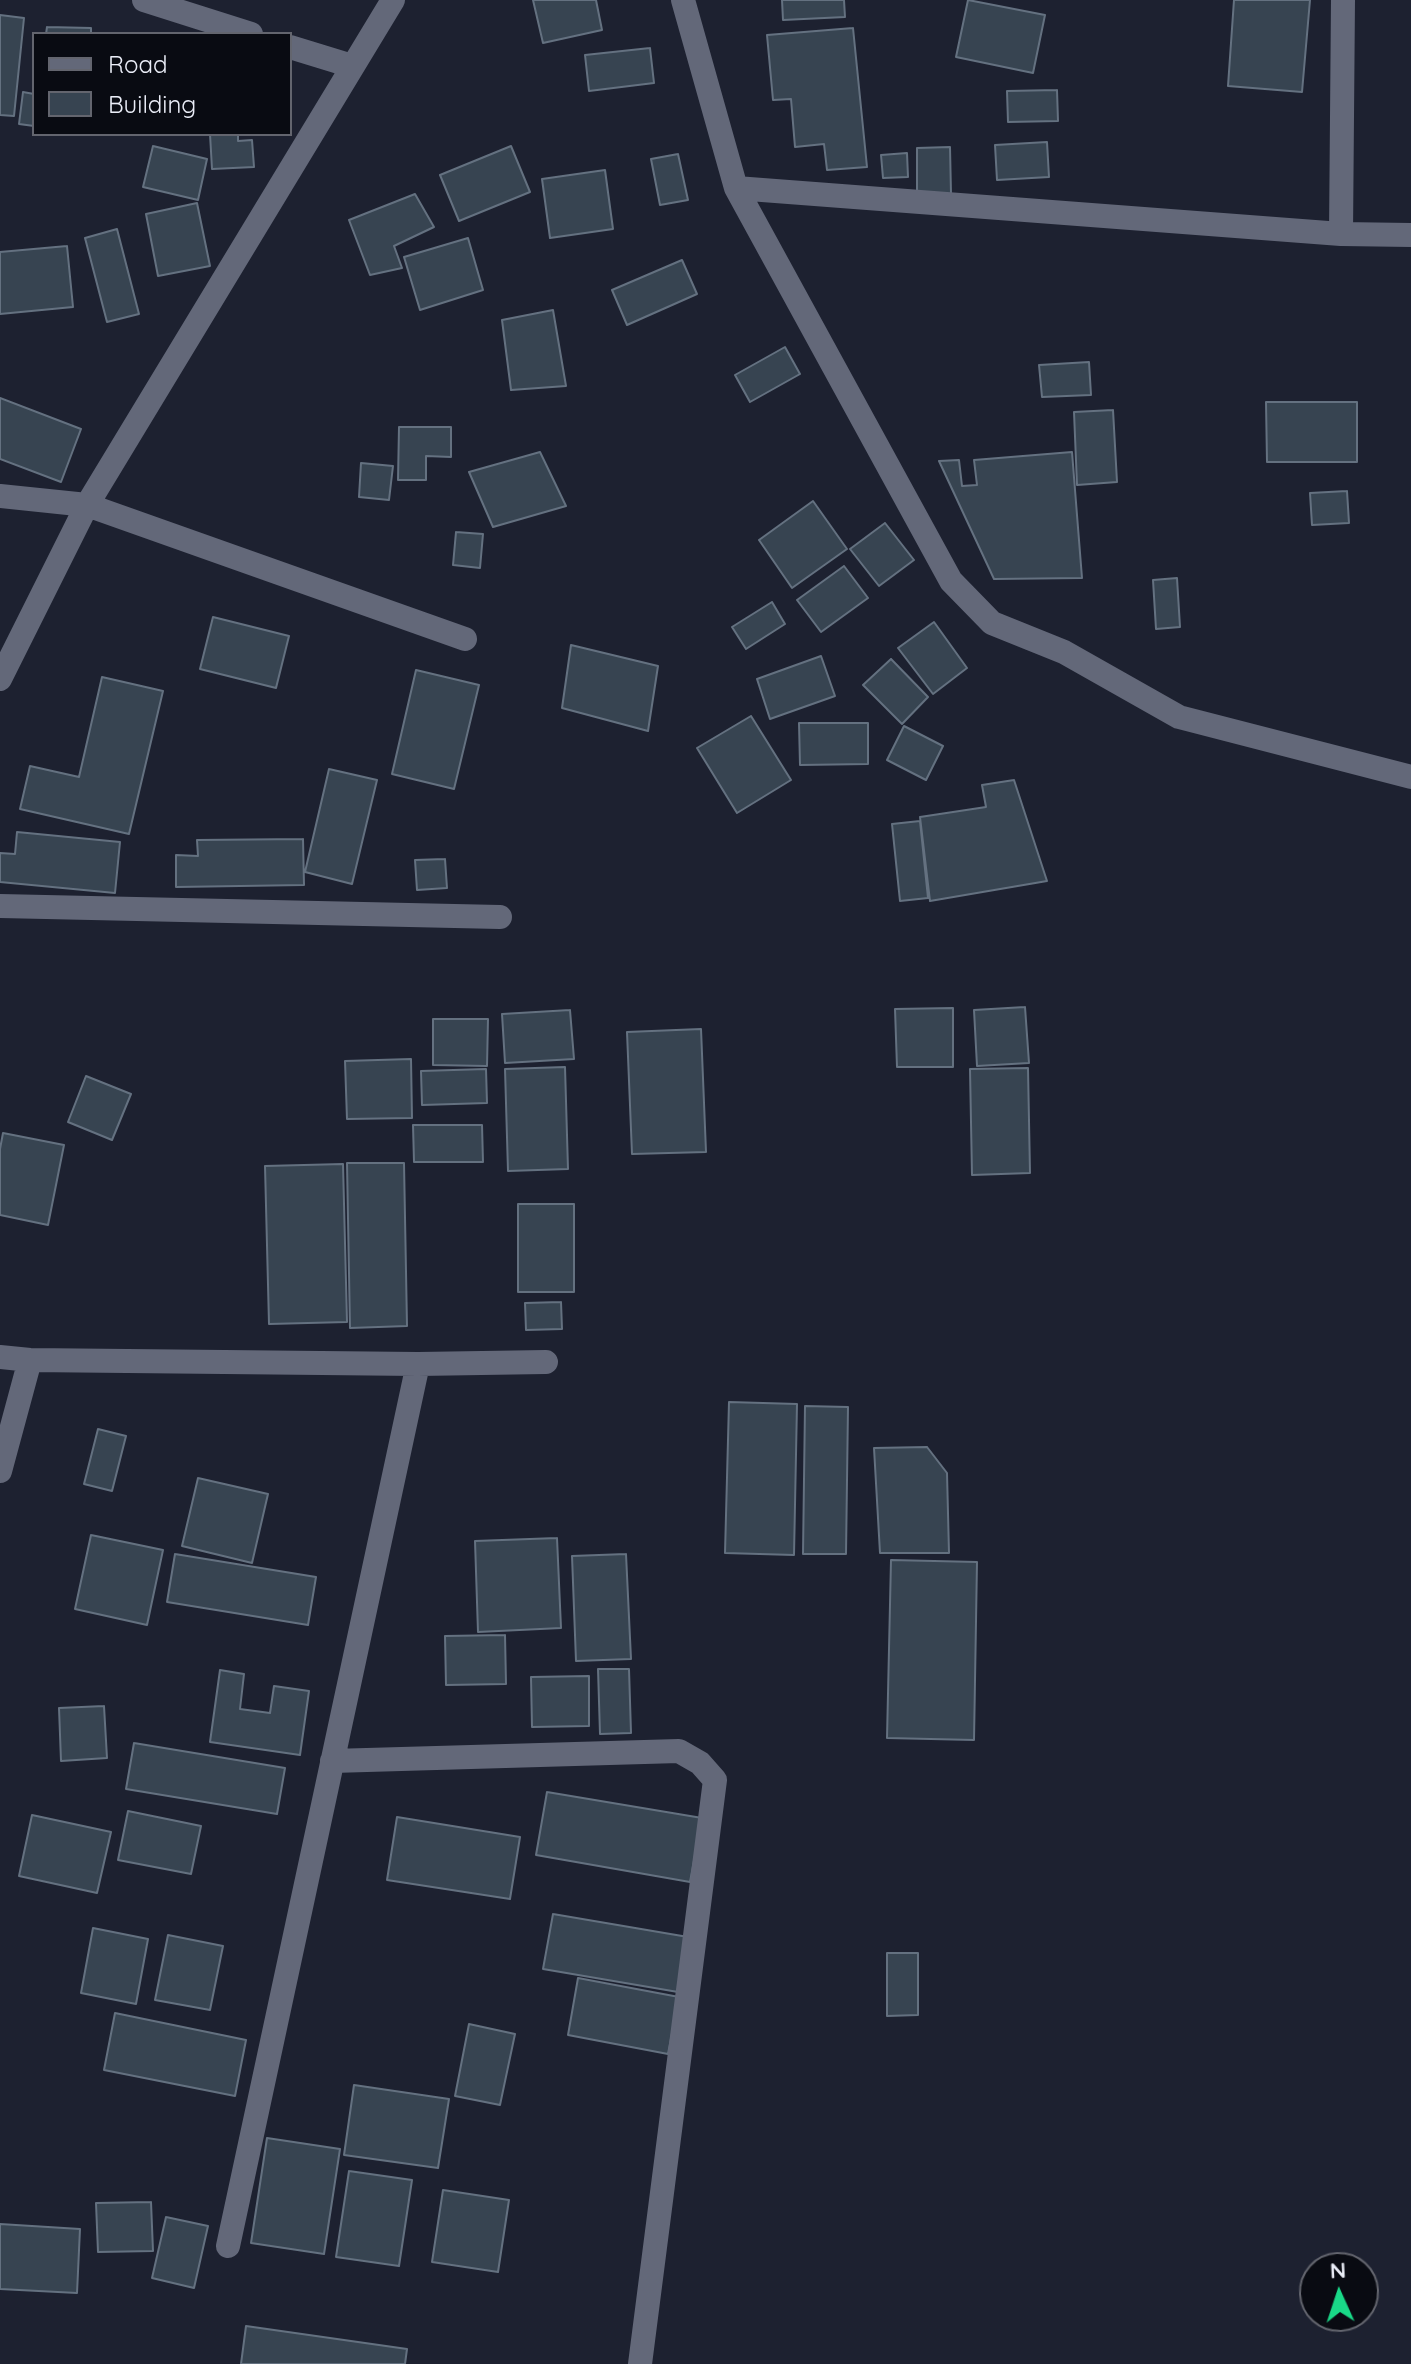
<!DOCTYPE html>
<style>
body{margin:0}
#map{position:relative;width:1411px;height:2364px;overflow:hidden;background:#1d2130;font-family:Quicksand,sans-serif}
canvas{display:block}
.legend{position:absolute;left:32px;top:32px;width:260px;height:104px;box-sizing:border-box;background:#090b12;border:2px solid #63656e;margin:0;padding:10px 14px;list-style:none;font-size:24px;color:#eaedf7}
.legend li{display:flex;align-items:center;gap:16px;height:40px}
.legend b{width:40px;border:2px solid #63656e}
.north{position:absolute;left:1299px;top:2252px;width:80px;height:80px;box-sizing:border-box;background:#090b12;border:2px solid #63656e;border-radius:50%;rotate:357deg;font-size:22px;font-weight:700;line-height:32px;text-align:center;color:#eaedf7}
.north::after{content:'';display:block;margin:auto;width:28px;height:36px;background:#19d988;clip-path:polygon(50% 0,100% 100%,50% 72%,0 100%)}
</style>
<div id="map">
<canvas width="1411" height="2364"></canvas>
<ul class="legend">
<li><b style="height:10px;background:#636879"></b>Road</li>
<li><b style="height:22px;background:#374451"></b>Building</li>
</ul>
<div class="north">N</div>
</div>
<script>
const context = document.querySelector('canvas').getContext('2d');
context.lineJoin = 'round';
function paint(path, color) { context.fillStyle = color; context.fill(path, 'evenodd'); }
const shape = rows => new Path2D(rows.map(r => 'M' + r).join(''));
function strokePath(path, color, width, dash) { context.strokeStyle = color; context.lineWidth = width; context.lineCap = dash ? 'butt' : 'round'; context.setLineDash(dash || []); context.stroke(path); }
const building = shape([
 [533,0,596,0,602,30,543,43,533,0],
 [782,0,844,0,845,17,783,20,782,0],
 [968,0,1045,15,1033,73,956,57,968,0],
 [1234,0,1310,0,1302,92,1228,86,1234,0],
 [0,15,24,18,14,116,0,115,0,15],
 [47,27,91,28,91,34,46,34,47,27],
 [853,28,867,167,827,170,824,144,795,147,791,99,773,100,767,35,853,28],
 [650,48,654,83,589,91,585,55,650,48],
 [1057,90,1058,121,1008,122,1007,91,1057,90],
 [23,92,34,94,34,126,19,124,23,92],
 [210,134,238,134,238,141,252,140,254,167,212,169,210,134],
 [1047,142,1049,177,997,180,995,145,1047,142],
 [153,146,207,159,198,200,143,187,153,146],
 [511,146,530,192,459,221,440,175,511,146],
 [950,147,951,194,917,195,917,148,950,147],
 [907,153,908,177,883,178,881,155,907,153],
 [678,154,688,200,660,205,651,159,678,154],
 [605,170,613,229,550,238,542,179,605,170],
 [415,194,434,227,394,246,402,268,370,275,349,220,415,194],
 [197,203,210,266,158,276,146,214,197,203],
 [117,229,139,314,107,322,85,238,117,229],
 [468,238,483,290,420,310,404,257,468,238],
 [67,246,73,307,0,314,0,252,67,246],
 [682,260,697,294,627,325,612,290,682,260],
 [553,310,566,386,511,390,502,320,553,310],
 [785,347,800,374,750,402,735,375,785,347],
 [1089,362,1091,395,1042,397,1039,365,1089,362],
 [0,398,81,429,61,482,0,459,0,398],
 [1266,402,1357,402,1357,462,1267,462,1266,402],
 [1113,410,1117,482,1077,485,1074,412,1113,410],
 [399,427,451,427,451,457,426,456,426,480,398,480,399,427],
 [540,452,566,506,493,527,469,472,540,452],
 [1072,452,1082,578,994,579,939,461,959,460,962,486,977,485,974,460,1072,452],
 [361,463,393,466,389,500,359,497,361,463],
 [1347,491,1349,523,1312,525,1310,493,1347,491],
 [813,501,847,549,792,588,759,540,813,501],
 [885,523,914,560,879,586,850,549,885,523],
 [456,532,483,534,480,568,453,565,456,532],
 [844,566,868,598,821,632,797,600,844,566],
 [1177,578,1180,627,1156,629,1153,580,1177,578],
 [772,602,785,624,746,649,732,627,772,602],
 [213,617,289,636,276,688,200,669,213,617],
 [934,622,967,668,933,694,898,648,934,622],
 [571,645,658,666,648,731,562,708,571,645],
 [821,656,835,696,770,719,757,679,821,656],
 [891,659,928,697,902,724,863,685,891,659],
 [416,670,479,685,454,789,392,774,416,670],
 [102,677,163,691,129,834,20,809,30,766,79,777,102,677],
 [751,716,791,780,737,813,697,748,751,716],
 [799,723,868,723,868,764,800,765,799,723],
 [904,726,943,746,926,780,887,760,904,726],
 [329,769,377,780,352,884,305,872,329,769],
 [1014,780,1047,881,930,901,920,817,986,807,982,785,1014,780],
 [920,821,928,898,900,901,892,824,920,821],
 [17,832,120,842,115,893,0,882,0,853,15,854,17,832],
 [303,839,304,885,176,887,176,855,198,856,197,840,303,839],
 [445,859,447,888,417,890,415,860,445,859],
 [1025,1007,1029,1063,977,1066,974,1010,1025,1007],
 [953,1008,953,1067,897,1067,895,1009,953,1008],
 [570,1010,574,1059,505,1063,502,1014,570,1010],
 [433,1019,488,1019,487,1066,433,1065,433,1019],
 [701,1029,706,1152,632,1154,627,1032,701,1029],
 [411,1059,412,1118,347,1119,345,1061,411,1059],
 [565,1067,568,1169,508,1171,505,1069,565,1067],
 [1028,1068,1030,1173,972,1175,970,1069,1028,1068],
 [486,1069,487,1103,422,1105,421,1071,486,1069],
 [86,1076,131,1094,112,1140,68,1122,86,1076],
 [413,1125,482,1125,483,1162,414,1162,413,1125],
 [3,1133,64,1145,48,1225,0,1215,0,1149,3,1133],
 [347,1163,404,1163,407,1326,350,1328,347,1163],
 [343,1164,347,1322,269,1324,265,1166,343,1164],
 [518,1204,574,1204,574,1292,518,1292,518,1204],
 [561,1302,562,1329,526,1330,525,1303,561,1302],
 [729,1402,797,1404,794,1555,725,1553,729,1402],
 [805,1406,848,1407,846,1554,803,1554,805,1406],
 [98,1429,126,1436,112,1491,84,1484,98,1429],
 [927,1447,947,1473,949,1553,880,1553,874,1448,927,1447],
 [198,1478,268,1494,252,1563,182,1546,198,1478],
 [91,1535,163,1550,147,1625,75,1609,91,1535],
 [557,1538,561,1628,478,1632,475,1541,557,1538],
 [175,1554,316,1577,308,1625,167,1602,175,1554],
 [626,1554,631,1659,576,1661,572,1556,626,1554],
 [891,1560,977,1562,974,1740,887,1738,891,1560],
 [505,1635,506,1684,446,1685,445,1636,505,1635],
 [598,1669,629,1669,631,1733,600,1734,598,1669],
 [220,1670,244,1674,240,1709,270,1713,274,1686,309,1691,300,1755,210,1742,220,1670],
 [589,1676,589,1726,532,1727,531,1677,589,1676],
 [104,1706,107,1758,61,1761,59,1708,104,1706],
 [134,1743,285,1768,277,1814,126,1789,134,1743],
 [547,1792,702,1818,690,1882,536,1855,547,1792],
 [128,1811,201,1826,191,1874,118,1860,128,1811],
 [32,1815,111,1832,97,1893,19,1876,32,1815],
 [397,1817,520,1837,510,1899,387,1880,397,1817],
 [553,1914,688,1937,678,1992,543,1969,553,1914],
 [93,1928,148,1939,136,2004,81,1993,93,1928],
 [168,1935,223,1946,210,2010,155,2000,168,1935],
 [887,1953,918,1953,918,2015,887,2016,887,1953],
 [578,1978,679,1997,668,2054,568,2035,578,1978],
 [115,2013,246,2040,235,2096,104,2070,115,2013],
 [469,2024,515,2034,500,2105,455,2096,469,2024],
 [354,2085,449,2099,438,2168,344,2155,354,2085],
 [267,2138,340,2149,324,2254,251,2243,267,2138],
 [349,2171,412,2180,399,2266,336,2257,349,2171],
 [443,2190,509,2200,498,2272,432,2262,443,2190],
 [151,2202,153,2251,98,2252,96,2203,151,2202],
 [166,2217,208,2226,194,2288,152,2278,166,2217],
 [0,2224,80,2229,77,2293,0,2289,0,2224],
 [246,2326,407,2349,405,2364,241,2364,246,2326]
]);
paint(building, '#374451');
strokePath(building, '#647180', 2);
strokePath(shape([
 [144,0,251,34],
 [683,0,736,188,951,581,992,623,1064,652,1179,717,1411,777],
 [290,47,352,66],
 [736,188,1341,234,1411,235],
 [1341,234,1343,0],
 [0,496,87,505,465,639],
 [0,679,87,505,393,0],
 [0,906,500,917],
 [0,1357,30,1360,418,1364,546,1362],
 [0,1471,30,1360],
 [332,1761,679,1751,700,1763,715,1780,640,2364],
 [228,2246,418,1364]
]), '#636879', 24);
</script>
